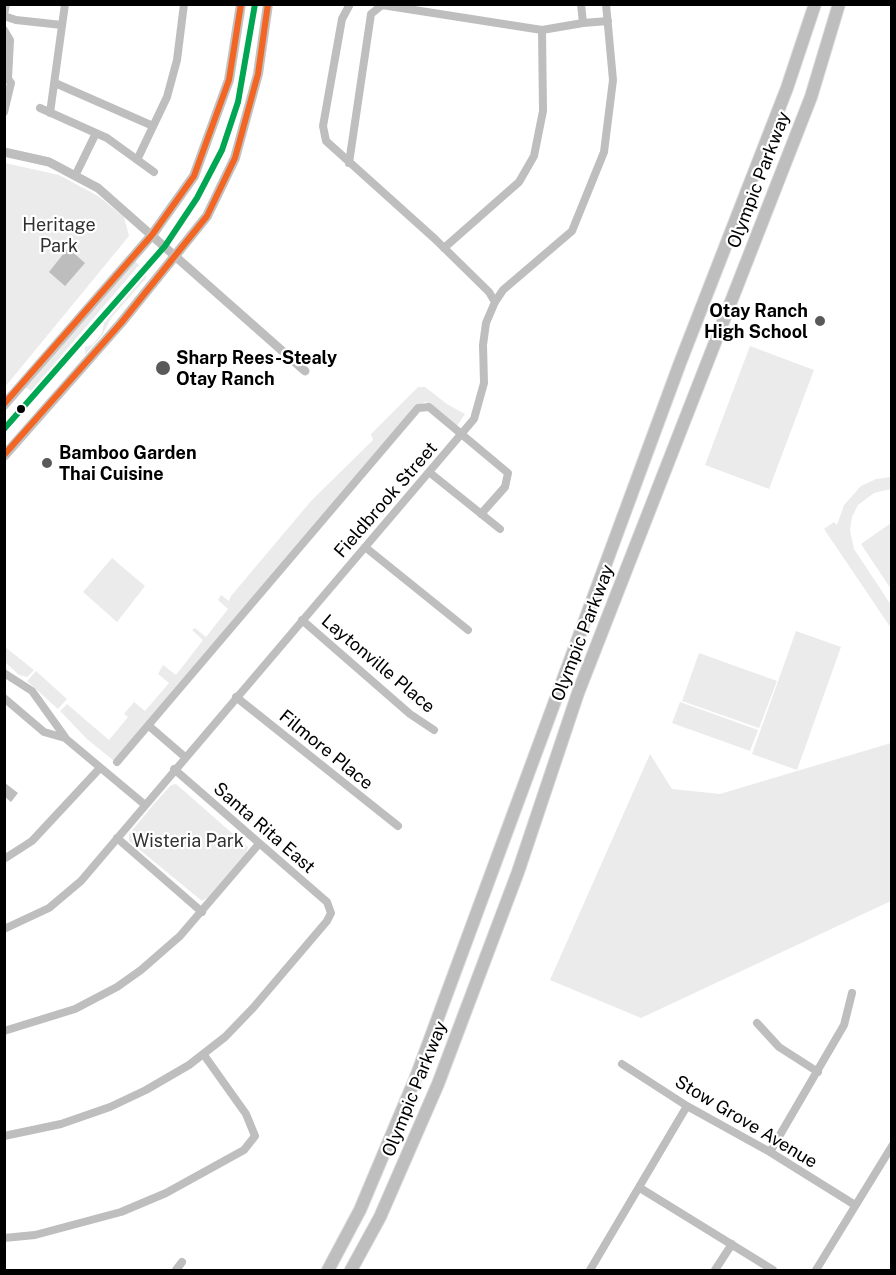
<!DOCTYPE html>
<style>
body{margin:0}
#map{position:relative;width:896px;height:1275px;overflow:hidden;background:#fff;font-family:"Public Sans",sans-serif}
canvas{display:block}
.frame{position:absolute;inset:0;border:6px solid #000;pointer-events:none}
</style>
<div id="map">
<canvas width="896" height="1275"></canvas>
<div class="frame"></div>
</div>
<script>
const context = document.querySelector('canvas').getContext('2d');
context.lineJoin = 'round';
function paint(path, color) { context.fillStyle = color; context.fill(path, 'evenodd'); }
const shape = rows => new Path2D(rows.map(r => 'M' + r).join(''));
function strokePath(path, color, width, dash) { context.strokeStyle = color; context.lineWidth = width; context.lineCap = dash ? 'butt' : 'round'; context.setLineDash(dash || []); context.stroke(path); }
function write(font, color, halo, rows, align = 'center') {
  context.font = font + ' "Public Sans",sans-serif'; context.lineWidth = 4.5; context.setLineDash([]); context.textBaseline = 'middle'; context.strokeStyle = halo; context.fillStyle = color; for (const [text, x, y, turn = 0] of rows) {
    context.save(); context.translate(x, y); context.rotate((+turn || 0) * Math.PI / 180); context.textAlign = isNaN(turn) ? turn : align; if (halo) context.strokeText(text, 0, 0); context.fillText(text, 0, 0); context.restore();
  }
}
paint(shape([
 [5,163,59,175,98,196,124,217,129,236,5,387],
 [135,261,139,265,31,391,26,387],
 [145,276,147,277,111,318,103,334,85,355,85,347,92,345,102,333,104,323],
 [750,346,814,370,769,489,705,465],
 [418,387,425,387,447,404,465,414,457,426,429,404,425,402,418,405,114,761,87,739,60,711,67,704,109,740,128,717,124,714,134,702,145,711,169,683,158,674,163,665,176,675,203,640,192,630,195,628,206,637,228,609,218,600,221,595,229,601,231,596,311,501,373,440,371,434],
 [891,477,891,489,874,493,858,505,852,517,850,530,854,549,891,605,891,628,824,529,834,522,837,525,844,505,861,486,876,479],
 [891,523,891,589,861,544],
 [112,558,145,586,117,622,83,592],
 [796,631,841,647,797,770,752,754],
 [5,647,34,670,27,677,19,675,5,662],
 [699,653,777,681,759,728,682,701],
 [36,671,67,699,58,709,27,681],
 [680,702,758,730,750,751,672,723],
 [891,743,891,901,641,1018,550,980,650,754,672,789,720,794],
 [176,784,248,847,246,853,208,897,202,901,129,841,129,834,154,804,171,785]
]), '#ebebeb');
paint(shape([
 [68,248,85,263,65,286,49,272],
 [5,783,18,793,11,802,5,797]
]), '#bdbdbd');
const primary = shape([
 [328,1270,360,1210,416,1077,680,363,787,88,815,4],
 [351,1270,380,1217,438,1084,518,872,578,693,811,97,839,4]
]);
strokePath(primary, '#dbdbdb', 14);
strokePath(shape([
 [350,4,342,19,323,126,326,141,435,239,489,292,495,302],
 [581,4,583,23,608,21],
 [4,15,6,4],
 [4,16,16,20,62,25],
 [4,30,10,40,8,79,11,83,4,112],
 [55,83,153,126],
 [40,108,107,138,154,172],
 [50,113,65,4],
 [137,160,167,97,177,60,184,4],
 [349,163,371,14,382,5,542,30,583,23],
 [76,174,96,133],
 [444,248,519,182,534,156,543,111,542,30],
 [429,472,500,529],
 [365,547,468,630],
 [302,620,410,714,434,730],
 [4,673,32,691,65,737],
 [236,697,398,826],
 [4,698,44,732,65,738,144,804],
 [149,726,185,757],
 [117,762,418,408,429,407,508,473,505,487,481,514],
 [117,838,202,912],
 [4,859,32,841,100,768],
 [4,929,49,908,81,881,474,419,484,383,483,345,486,323,495,302,503,290,572,231,604,152,613,80,606,4],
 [757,1023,779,1047,818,1072],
 [4,1031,75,1009,117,987,141,970,180,936,258,845],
 [622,1064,687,1106,770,1152,855,1205],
 [4,1136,61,1124,110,1107,146,1090,189,1065,225,1037,253,1008,327,921,331,913,327,902,174,769],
 [770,1152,844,1025,852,993],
 [640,1188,773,1270],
 [4,1238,35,1235,121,1212,166,1193,244,1150,255,1136,246,1114,204,1055],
 [176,1270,182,1262],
 [590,1270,687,1106],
 [715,1270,732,1244],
 [816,1270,892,1146]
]), '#bebebe', 8);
strokePath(shape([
 [4,152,49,162,98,188,305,371]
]), '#bebebe', 9);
strokePath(shape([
 [4,405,152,235,194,176,229,80,241,4],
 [4,456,121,323,207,216,235,158,258,74,268,4]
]), '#c2c2c2', 10);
strokePath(primary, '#bebebe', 12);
strokePath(shape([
 [4,404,152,235,194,176,229,80,241,4],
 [4,455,121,323,207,216,235,158,258,74,268,4]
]), '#f26522', 6);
strokePath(shape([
 [4,429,165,246,197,198,222,150,238,102,255,4]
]), '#00a651', 6);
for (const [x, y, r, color] of [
 [820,321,6,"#595959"],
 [163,368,8,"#595959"],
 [21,409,5,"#000"],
 [47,463,6,"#595959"]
]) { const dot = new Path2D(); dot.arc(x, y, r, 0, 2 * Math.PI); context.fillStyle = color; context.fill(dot); strokePath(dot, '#fff', 2); }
write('18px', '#000', '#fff', [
 ["Olympic Parkway",759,180,-69],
 ["Fieldbrook Street",386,500,-49],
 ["Olympic Parkway",583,633,-69],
 ["Laytonville Place",378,664,40],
 ["Filmore Place",326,750,39],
 ["Santa Rita East",264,828,41],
 ["Olympic Parkway",415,1089,-68],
 ["Stow Grove Avenue",746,1122,31]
]);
write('18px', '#313131', '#fff', [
 ["Heritage",59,225],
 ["Park",59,246],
 ["Wisteria Park",188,841]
]);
write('bold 18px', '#000', '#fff', [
 ["Otay Ranch",808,311,"right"],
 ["High School",808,332,"right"],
 ["Sharp Rees-Stealy",176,358],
 ["Otay Ranch",176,379],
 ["Bamboo Garden",59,453],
 ["Thai Cuisine",59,474]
], 'left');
</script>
